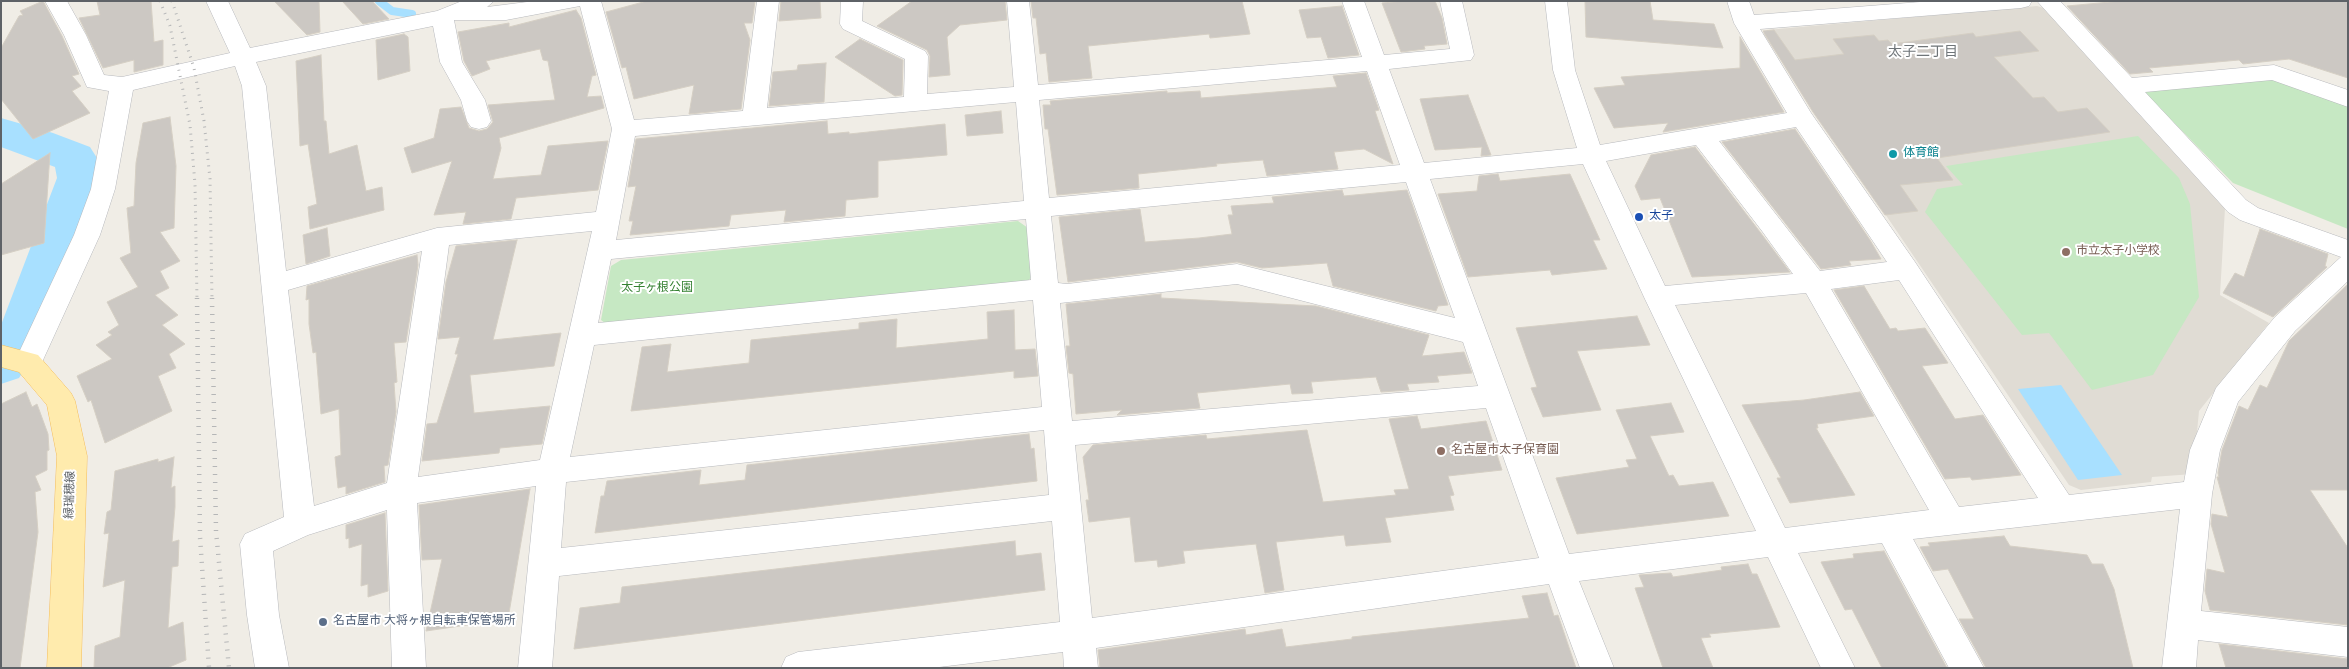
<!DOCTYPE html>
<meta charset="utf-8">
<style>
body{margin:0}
#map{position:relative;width:2349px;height:669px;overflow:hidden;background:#f0ede6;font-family:Overpass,sans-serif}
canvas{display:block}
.frame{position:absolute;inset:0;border:2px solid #5e6267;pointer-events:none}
</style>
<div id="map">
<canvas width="2349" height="669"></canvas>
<div class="frame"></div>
</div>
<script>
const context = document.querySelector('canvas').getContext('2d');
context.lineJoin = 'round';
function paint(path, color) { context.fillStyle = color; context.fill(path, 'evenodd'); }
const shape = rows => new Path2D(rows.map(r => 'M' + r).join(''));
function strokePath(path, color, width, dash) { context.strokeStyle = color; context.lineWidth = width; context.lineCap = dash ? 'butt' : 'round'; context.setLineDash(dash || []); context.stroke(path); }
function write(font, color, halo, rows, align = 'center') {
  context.font = font + ' Overpass,"Noto Sans JP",sans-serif'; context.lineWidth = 4; context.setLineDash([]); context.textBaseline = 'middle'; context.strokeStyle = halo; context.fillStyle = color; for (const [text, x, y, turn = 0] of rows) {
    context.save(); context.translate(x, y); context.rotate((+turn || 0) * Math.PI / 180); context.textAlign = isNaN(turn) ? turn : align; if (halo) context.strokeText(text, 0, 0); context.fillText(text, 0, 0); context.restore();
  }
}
paint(shape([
 [2037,6,2050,10,2225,208,2220,295,2269,323,2199,411,2193,474,2152,477,2151,482,2081,490,2069,485,1763,34,1767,30]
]), '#e0dcd4');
paint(shape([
 [2279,78,2348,103,2348,229,2233,183,2141,89],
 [2138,136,2179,178,2190,204,2199,297,2153,375,2092,390,2049,333,2022,335,1925,212,1937,189,1963,185,1946,166],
 [1018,221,1028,228,1033,275,1025,285,610,327,601,320,611,266,621,260]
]), '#c6e8c3');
paint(shape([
 [2061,385,2122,475,2078,480,2018,389]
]), '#a8e0ff');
strokePath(shape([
 [379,1,392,11,412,14]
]), '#a8e0ff', 8);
paint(shape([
 [1,118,53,133,90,147,97,158,101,178,45,337,19,378,1,384,1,325,57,178,55,167,1,147,1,118]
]), '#a8e0ff');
const building = shape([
 [43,1,62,36,79,74,72,76,81,86,72,91,90,113,33,139,1,99,1,48,19,16,23,15,20,11,43,1],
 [97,1,151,1,154,42,163,40,163,65,134,72,134,60,103,68,79,18,100,15,97,1],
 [274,1,319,1,320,32,307,35,274,1],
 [342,1,372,1,389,19,363,24,342,1],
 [647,1,755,1,752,23,744,23,750,40,741,109,689,114,694,85,634,99,626,67,622,68,606,12,647,1],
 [781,1,820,1,821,18,779,21,781,1],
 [912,1,1005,1,1007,20,960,25,947,37,950,75,929,77,930,56,927,50,877,26,912,1],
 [1031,1,1242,1,1250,34,1210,38,1209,34,1088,46,1092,78,1049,82,1046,53,1040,54,1036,18,1033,18,1031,1],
 [1405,1,1435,1,1442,18,1447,44,1424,46,1425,49,1401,52,1382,3,1405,1],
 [1585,1,1650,1,1653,20,1714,24,1723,48,1586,37,1585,1],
 [2121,1,2348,1,2348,78,2289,59,2243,64,2239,60,2149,68,2153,72,2130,74,2067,6,2121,1],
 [1342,6,1359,55,1328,58,1321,37,1307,38,1299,10,1342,6],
 [576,10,581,18,596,75,592,76,587,97,601,96,604,108,499,138,501,148,493,179,541,175,548,146,608,141,598,190,516,198,511,219,463,224,466,212,434,215,452,161,412,173,404,148,434,138,440,109,461,107,469,128,479,131,487,129,493,122,488,105,555,100,548,61,543,60,540,49,486,61,490,69,472,76,464,61,458,32,509,23,509,27,576,10],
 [1774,30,1795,60,1844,54,1833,39,1874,35,1879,41,1888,40,1892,44,1973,33,1976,37,2020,31,2039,51,1994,57,2033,98,2044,97,2058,112,2087,108,2110,132,1937,158,1953,180,1900,185,1918,211,1885,215,1813,112,1763,31,1774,30],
 [404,34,408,37,410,71,378,80,376,40,404,34],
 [1740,37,1784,112,1663,132,1668,123,1614,128,1594,88,1625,85,1621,77,1740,68,1740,37],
 [860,39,903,60,902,95,895,96,835,57,860,39],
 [321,55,324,121,326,121,329,154,357,145,366,191,382,187,384,210,310,229,308,207,317,204,308,144,300,146,296,61,321,55],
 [826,63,824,102,769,106,773,72,797,70,798,65,826,63],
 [1366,73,1379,110,1375,111,1393,164,1364,149,1334,152,1338,169,1267,176,1263,160,1216,164,1217,166,1138,174,1139,188,1057,195,1048,129,1045,129,1043,105,1051,105,1050,101,1167,91,1167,93,1200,91,1201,98,1337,87,1333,76,1366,73],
 [1468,95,1491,155,1481,156,1482,147,1435,150,1420,99,1468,95],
 [1001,111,1003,133,967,136,965,115,1001,111],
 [170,117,176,166,174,228,160,232,180,261,160,271,169,288,155,295,178,315,162,325,185,344,169,354,176,368,158,376,172,411,105,443,91,400,88,402,77,376,112,359,96,345,112,335,108,332,119,325,107,302,138,287,120,258,131,253,127,208,134,206,136,163,143,123,170,117],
 [827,121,828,134,849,132,849,134,945,124,947,155,878,161,878,197,846,200,845,216,784,222,786,210,731,215,729,226,630,235,633,221,629,221,636,186,628,187,636,139,827,121],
 [1795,129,1870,240,1881,259,1849,261,1851,265,1821,269,1722,142,1795,129],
 [1695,147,1760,232,1790,272,1692,277,1660,198,1641,200,1635,186,1651,155,1695,147],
 [50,153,44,243,1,255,1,184,50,153],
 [1498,174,1500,181,1570,174,1600,240,1593,240,1607,269,1552,275,1550,270,1468,277,1438,194,1477,191,1479,176,1498,174],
 [1342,190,1344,196,1407,190,1448,305,1438,306,1436,311,1333,286,1327,263,1262,268,1237,262,1068,282,1059,217,1140,209,1145,242,1199,238,1232,234,1228,215,1233,215,1231,206,1274,203,1272,197,1342,190],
 [327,228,330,256,306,264,303,235,327,228],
 [2260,229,2328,254,2325,266,2327,267,2273,317,2223,293,2235,273,2244,277,2260,229],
 [517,240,493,340,561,333,554,366,470,375,474,413,550,406,542,444,500,448,499,453,422,461,427,424,437,423,458,354,455,354,460,337,438,339,446,282,456,246,517,240],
 [417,255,418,265,406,342,394,343,397,382,394,383,396,412,388,465,384,466,385,482,346,494,346,486,338,488,335,457,341,455,339,409,321,414,316,352,313,353,309,324,309,299,306,300,307,286,417,255],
 [2348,284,2348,490,2310,490,2348,548,2348,625,2210,610,2205,591,2207,569,2225,573,2211,524,2212,514,2228,517,2217,477,2219,477,2218,473,2222,450,2239,406,2248,410,2260,385,2267,388,2289,341,2348,284],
 [1864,286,1890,329,1896,328,1898,331,1925,328,1948,363,1922,366,1955,419,1983,415,2021,475,1972,480,1970,477,1945,479,1834,290,1864,286],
 [1161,294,1161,298,1316,306,1429,335,1422,356,1464,352,1472,373,1437,376,1439,382,1407,384,1409,390,1381,392,1376,377,1311,382,1313,393,1292,394,1290,384,1197,393,1200,408,1117,415,1122,410,1076,414,1073,374,1069,373,1066,346,1070,346,1066,304,1161,294],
 [1014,310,1015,350,1035,349,1038,376,1014,378,1014,371,631,411,642,347,671,344,667,372,749,363,751,340,859,329,859,323,897,319,896,348,988,339,987,312,1014,310],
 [1637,316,1650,345,1577,351,1601,410,1543,417,1531,388,1537,387,1516,328,1637,316],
 [26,392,32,407,37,404,48,434,49,450,47,451,47,470,35,476,41,490,35,492,38,532,20,668,1,668,1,404,26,392],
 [1860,392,1874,416,1817,424,1818,428,1816,428,1855,495,1790,503,1777,478,1781,478,1742,405,1804,400,1860,392],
 [1671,403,1684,432,1650,436,1669,476,1673,475,1679,486,1713,482,1729,516,1577,534,1556,478,1629,467,1626,460,1637,459,1616,410,1671,403],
 [1417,416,1421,429,1486,421,1502,470,1448,476,1454,495,1450,496,1454,510,1385,518,1391,542,1346,546,1344,535,1276,542,1284,590,1265,593,1256,544,1183,551,1185,563,1158,567,1157,560,1135,562,1130,517,1089,522,1086,500,1089,500,1083,457,1093,445,1206,435,1207,439,1307,430,1323,502,1396,495,1394,490,1409,489,1389,419,1417,416],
 [1029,434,1031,449,1034,448,1037,481,595,533,601,496,604,496,607,481,701,470,699,485,745,480,747,465,1029,434],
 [174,457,171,488,175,486,175,507,172,542,179,540,178,566,172,567,168,628,183,622,186,660,167,668,94,668,95,646,120,637,125,580,103,587,109,533,104,534,107,512,111,510,115,471,158,459,158,462,174,457],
 [530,489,508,619,426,631,442,559,422,560,419,505,530,489],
 [385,513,388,591,368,597,368,584,361,586,362,544,349,548,349,538,346,539,346,525,385,513],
 [2004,536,2010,546,2087,555,2092,564,2103,564,2114,589,2133,668,1986,668,1959,619,1974,619,1948,569,1933,571,1920,547,1930,546,1928,543,2004,536],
 [1015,541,1016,556,1041,553,1045,590,574,649,580,608,620,603,622,587,1015,541],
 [1884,551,1947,668,1882,668,1852,609,1845,610,1821,562,1854,558,1853,554,1884,551],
 [1748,564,1752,574,1757,574,1780,627,1709,634,1711,637,1701,638,1713,668,1663,668,1635,588,1644,587,1639,575,1671,573,1673,577,1722,570,1721,567,1748,564],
 [1547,593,1554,616,1558,615,1576,668,1100,668,1098,650,1245,629,1246,635,1282,629,1286,647,1352,639,1352,637,1529,618,1522,596,1547,593],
 [2219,644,2348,659,2348,668,2226,668,2219,644]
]);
paint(building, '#ccc8c3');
strokePath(building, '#d5cfc4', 1);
const minor = shape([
 [45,1,67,1,86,35,104,75,122,77,230,53,206,1,228,1,250,48,437,11,462,1,494,1,487,7,535,1,601,1,634,120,743,111,757,1,779,1,767,108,904,97,905,59,843,29,840,24,841,1,863,1,862,21,925,51,928,56,927,94,1014,87,1007,1,1029,1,1038,85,1362,57,1342,1,1364,1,1384,55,1450,49,1440,1,1462,1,1474,55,1471,60,1389,69,1424,163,1577,148,1553,70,1545,1,1567,1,1575,70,1600,145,1787,113,1734,23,1727,1,1749,1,1754,15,1933,1,2032,1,2029,6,2021,8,1760,29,1811,113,1915,262,2069,495,2184,482,2190,450,2216,388,2275,317,2341,257,2240,220,2228,212,2037,1,2060,1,2132,78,2274,65,2348,90,2348,107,2272,80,2145,92,2246,200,2258,208,2348,240,2348,281,2295,331,2238,402,2220,450,2212,494,2201,611,2348,627,2348,657,2198,640,2196,668,2162,668,2180,509,1913,539,1984,668,1949,668,1882,543,1798,553,1855,668,1821,668,1768,557,1579,581,1614,668,1580,668,1549,584,1096,648,1098,668,1064,668,1063,652,931,668,781,668,786,657,798,652,1060,622,1052,521,559,576,552,668,518,668,536,486,417,503,426,668,392,668,387,510,308,535,273,551,279,615,289,668,255,668,247,615,240,544,245,534,284,517,242,86,235,66,133,90,115,189,100,235,38,371,28,374,18,371,14,363,74,235,91,189,109,91,87,87,64,35,45,1],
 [580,6,612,129,596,212,437,228,286,271,266,86,256,62,433,26,440,62,461,100,467,121,471,127,479,129,487,127,491,121,485,100,462,62,454,20,506,20,580,6],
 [1367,71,1400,165,1049,198,1039,100,1367,71],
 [1016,102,1024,201,616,240,635,136,1016,102],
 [1796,127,1887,262,1820,271,1719,141,1796,127],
 [1696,145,1762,231,1793,274,1665,286,1606,161,1696,145],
 [1583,164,1644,297,1756,531,1569,554,1430,179,1583,164],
 [1406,182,1455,318,1237,264,1067,284,1058,283,1051,216,1406,182],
 [1026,219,1031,280,598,323,611,259,1026,219],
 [592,231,540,460,418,477,449,245,592,231],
 [422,251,387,483,314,506,288,290,422,251],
 [1899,280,2038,498,1959,507,1831,289,1899,280],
 [1237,284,1463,342,1478,386,1072,421,1060,303,1237,284],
 [1806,293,1929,510,1785,528,1675,305,1806,293],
 [1033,300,1042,407,570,457,594,345,1033,300],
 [1486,408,1539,558,1092,618,1075,445,1486,408],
 [1044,430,1049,495,561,548,566,482,1044,430]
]);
const major = shape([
 [1,345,38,355,71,393,75,401,87,456,81,668,47,668,57,456,47,405,19,372,1,367,1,345]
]);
strokePath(minor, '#b7b9bd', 1);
strokePath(major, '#f4bd5c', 1);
paint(minor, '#fff');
paint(major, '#ffebad');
strokePath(shape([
 [160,1,170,26,190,125,195,184,197,300],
 [172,1,194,68,204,121,210,179,212,300]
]), '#b5b6b7', 3, [1, 5.5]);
strokePath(shape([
 [197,298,200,537,209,668],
 [212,298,216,531,229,668]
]), '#b5b6b7', 4.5, [1, 7]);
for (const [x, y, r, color] of [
 [1893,154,5,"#0f9aa8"],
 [1639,217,5,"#1a4fb4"],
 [2066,252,5,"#8d6e63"],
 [1441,451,5,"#8d6e63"],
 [323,622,5,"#5c6f8a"]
]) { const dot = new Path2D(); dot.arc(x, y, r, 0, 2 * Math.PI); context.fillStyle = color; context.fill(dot); strokePath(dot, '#fff', 2); }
write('12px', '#0d838f', '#fff', [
 ["体育館",1903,154]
], 'left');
write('12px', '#164399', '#fff', [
 ["太子",1649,217]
], 'left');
write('12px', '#785e54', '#fff', [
 ["市立太子小学校",2076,252],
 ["名古屋市太子保育園",1451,451]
], 'left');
write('12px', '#358132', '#fff', [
 ["太子ヶ根公園",657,289]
]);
write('12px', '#5e6267', '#fff', [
 ["緑瑞穂線",71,495,-88]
]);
write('12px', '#4e5e75', '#fff', [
 ["名古屋市 大将ヶ根自転車保管場所",333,622]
], 'left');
write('14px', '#6f7579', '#fff', [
 ["太子二丁目",1923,53]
]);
</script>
